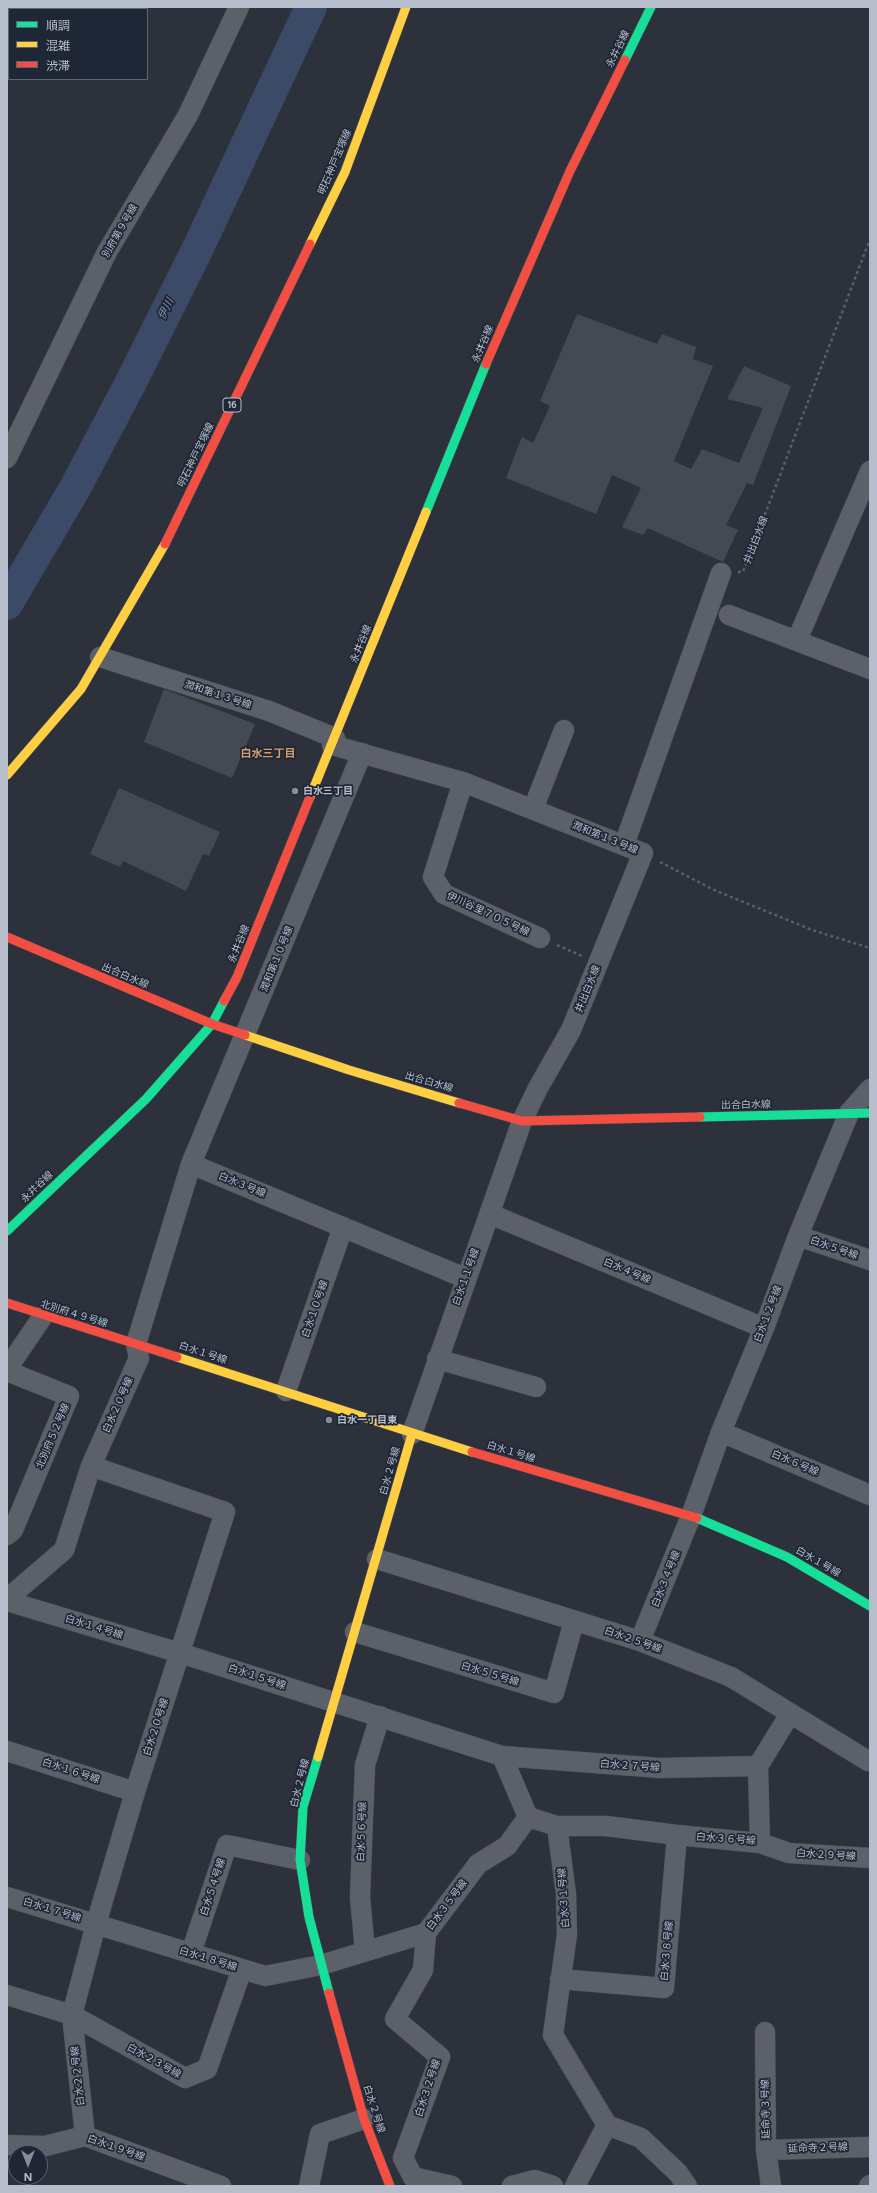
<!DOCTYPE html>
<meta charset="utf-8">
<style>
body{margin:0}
#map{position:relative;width:877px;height:2193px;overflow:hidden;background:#2c313b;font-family:Figtree,"Noto Sans JP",sans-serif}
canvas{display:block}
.frame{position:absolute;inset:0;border:8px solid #b7becb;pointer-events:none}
.legend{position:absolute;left:8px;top:8px;width:140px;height:72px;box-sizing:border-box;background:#1f2736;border:1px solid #5c6372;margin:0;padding:5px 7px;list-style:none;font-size:12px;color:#b7becb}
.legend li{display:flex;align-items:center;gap:8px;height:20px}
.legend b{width:20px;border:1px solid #5c6372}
.north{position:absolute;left:8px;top:2145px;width:40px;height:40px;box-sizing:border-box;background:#1f2736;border:1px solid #5c6372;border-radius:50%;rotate:180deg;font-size:11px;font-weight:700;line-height:16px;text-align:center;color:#b7becb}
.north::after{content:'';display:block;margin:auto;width:14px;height:18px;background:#868d99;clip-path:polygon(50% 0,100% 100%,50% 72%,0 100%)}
</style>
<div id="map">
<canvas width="877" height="2193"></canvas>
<div class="frame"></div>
<ul class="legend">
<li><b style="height:5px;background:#16e098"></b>順調</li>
<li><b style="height:5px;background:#ffcf43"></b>混雑</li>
<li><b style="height:5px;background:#f24e42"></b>渋滞</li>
</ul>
<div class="north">N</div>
</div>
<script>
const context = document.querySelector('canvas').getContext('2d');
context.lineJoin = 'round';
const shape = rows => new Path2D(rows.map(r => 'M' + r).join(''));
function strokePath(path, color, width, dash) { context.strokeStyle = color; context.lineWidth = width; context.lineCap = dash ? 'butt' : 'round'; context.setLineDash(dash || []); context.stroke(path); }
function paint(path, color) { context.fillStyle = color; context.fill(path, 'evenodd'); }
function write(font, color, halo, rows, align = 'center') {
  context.font = font + ' Figtree,"Noto Sans JP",sans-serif'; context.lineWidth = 3.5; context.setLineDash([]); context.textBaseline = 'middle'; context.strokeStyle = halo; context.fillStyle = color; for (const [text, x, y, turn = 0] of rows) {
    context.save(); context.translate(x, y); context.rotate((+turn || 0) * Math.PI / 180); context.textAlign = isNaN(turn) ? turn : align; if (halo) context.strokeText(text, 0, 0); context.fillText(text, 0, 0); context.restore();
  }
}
strokePath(shape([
 [7,604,75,488,130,384,198,248,311,7]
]), '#3b4a66', 32);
paint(shape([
 [577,314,657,344,662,334,696,347,693,359,713,366,674,461,691,469,702,449,739,463,763,408,727,399,744,366,791,386,753,485,747,483,726,525,738,530,723,562,648,528,643,535,622,527,641,488,612,475,596,514,506,478,522,437,533,443,550,406,540,401],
 [164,689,255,724,232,778,144,742],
 [119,788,220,832,209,856,203,854,186,891,123,861,120,867,90,854]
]), '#454a52');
const street = shape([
 [7,458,107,252,188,115,239,7],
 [729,615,870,669],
 [797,640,870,471],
 [100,657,269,711,335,738],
 [332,745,463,782,643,853,571,1030,538,1088,522,1121,412,1434],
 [463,782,433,877,444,894,540,938],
 [533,809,564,730],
 [624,845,721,573],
 [191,1164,362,753],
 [490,1214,764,1328],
 [798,1236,870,1260],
 [437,1359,536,1387],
 [7,1369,43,1316],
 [7,1371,69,1396,13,1530,7,1535],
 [286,1391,343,1227],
 [721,1432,870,1495],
 [377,1559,640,1641,731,1677,868,1761,870,1759],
 [7,1599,64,1550,91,1466,139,1358,136,1344,191,1164,465,1278],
 [7,1601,180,1653,502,1756,528,1817,557,1826,566,1894,567,1934,553,2035,607,2125,641,2138,678,2173,687,2186],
 [355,1632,554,1693,574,1621],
 [640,1641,691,1516,721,1432,764,1328,798,1236,849,1113,870,1089],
 [7,1751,135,1792],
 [502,1756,660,1768,758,1766],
 [557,1826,606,1826,677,1835,760,1843,758,1766,790,1714],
 [760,1843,789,1853,870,1858],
 [7,1897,265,1976,321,1965,426,1933,478,1864,507,1846,528,1817],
 [426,1933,423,1970,395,2019,440,2057,403,2158,413,2177,452,2186],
 [365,1951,360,1897,365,1765,380,1716],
 [191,1953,227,1845,300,1860],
 [560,1979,664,1988,677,1835],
 [7,1995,72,2015,96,1924,135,1792,225,1512,91,1466],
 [72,2015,185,2078,207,2069,242,1969],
 [72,2015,85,2136],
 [765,2032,766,2150,771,2186],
 [7,2145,45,2146,85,2136,221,2186],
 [766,2150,870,2147],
 [309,2186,320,2134,364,2119],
 [512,2186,535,2180,553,2186],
 [575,2186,607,2125],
 [869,2186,870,2185]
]);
const fast = shape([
 [7,29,9,28],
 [625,60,651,7],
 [426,512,486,364],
 [700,1117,870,1113],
 [7,1231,146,1099,212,1024,224,1001],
 [697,1518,787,1557,870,1606],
 [318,1757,303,1807,300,1860,309,1917,329,1993]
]);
const slow = shape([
 [310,244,345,172,406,7],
 [7,775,81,689,165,544],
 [310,797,426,512],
 [245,1035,349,1070,459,1103],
 [177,1357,472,1452],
 [318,1757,412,1434]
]);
const jam = shape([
 [33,9,36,7],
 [486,364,570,171,625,60],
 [165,544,310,244],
 [7,937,212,1024,245,1035],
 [224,1001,237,977,310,797],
 [459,1103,522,1121,700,1117],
 [7,1303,177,1357],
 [472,1452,697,1518],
 [329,1993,364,2119,390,2186]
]);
strokePath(street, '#484c53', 21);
strokePath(fast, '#484c53', 10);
strokePath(slow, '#484c53', 10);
strokePath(jam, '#484c53', 10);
strokePath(shape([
 [738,572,743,572,870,239],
 [660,862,714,890,812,930,870,948],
 [557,945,582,956]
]), '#5a5f65', 2.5, [3, 3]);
strokePath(street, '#5c6069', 20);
strokePath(fast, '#16e098', 9);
strokePath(slow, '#ffcf43', 9);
strokePath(jam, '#f24e42', 9);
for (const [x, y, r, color] of [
 [295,791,4,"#868d99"],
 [329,1420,4,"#868d99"]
]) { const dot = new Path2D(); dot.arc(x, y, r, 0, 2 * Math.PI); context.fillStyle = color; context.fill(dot); strokePath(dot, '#1f2736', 1.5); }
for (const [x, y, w] of [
 [232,405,18]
]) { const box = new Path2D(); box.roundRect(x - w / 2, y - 7, w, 14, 3); context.fillStyle = '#1f2736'; context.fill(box); strokePath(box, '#b7becb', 1); }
write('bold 9px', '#b7becb', null, [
 ["16",232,405]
]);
write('10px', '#b7becb', '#1f2736', [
 ["永井谷線",618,49,-64],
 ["明石神戸宝塚線",335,162,-67],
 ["別府第９号線",120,231,-60],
 ["永井谷線",483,344,-67],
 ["明石神戸宝塚線",196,455,-64],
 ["井出白水線",756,540,-69],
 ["永井谷線",361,644,-68],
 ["潤和第１３号線",218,695,18],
 ["潤和第１３号線",605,838,22],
 ["伊川谷里７０５号線",488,914,25],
 ["永井谷線",239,944,-68],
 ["潤和第１０号線",277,959,-68],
 ["出合白水線",125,976,23],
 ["井出白水線",588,989,-68],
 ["出合白水線",429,1082,16],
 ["出合白水線",746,1105,-1],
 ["白水３号線",242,1185,22],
 ["永井谷線",37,1187,-44],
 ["白水５号線",834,1248,19],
 ["白水４号線",627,1271,23],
 ["白水１１号線",466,1277,-70],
 ["白水１０号線",315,1309,-71],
 ["北別府４９号線",74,1314,17],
 ["白水１２号線",768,1314,-69],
 ["白水１号線",203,1353,18],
 ["白水２０号線",118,1405,-66],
 ["北別府５２号線",53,1436,-67],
 ["白水１号線",511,1452,17],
 ["白水６号線",795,1463,23],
 ["白水２号線",390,1471,-74],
 ["白水１号線",818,1562,30],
 ["白水３４号線",666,1579,-68],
 ["白水１４号線",94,1627,17],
 ["白水２５号線",633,1640,19],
 ["白水５５号線",490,1674,17],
 ["白水１５号線",257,1677,18],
 ["白水２０号線",156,1727,-72],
 ["白水２７号線",630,1766,4],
 ["白水１６号線",71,1771,18],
 ["白水２号線",300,1783,-76],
 ["白水５６号線",362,1832,-88],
 ["白水３６号線",726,1839,4],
 ["白水２９号線",826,1855,3],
 ["白水５４号線",213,1887,-72],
 ["白水３１号線",564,1898,-94],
 ["白水３５号線",447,1905,-53],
 ["白水１７号線",52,1910,17],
 ["白水３８号線",667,1951,-85],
 ["白水１８号線",208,1959,17],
 ["白水２３号線",154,2061,29],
 ["白水２２号線",78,2076,-96],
 ["白水３２号線",428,2088,-72],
 ["白水２号線",374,2109,72],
 ["延命寺３号線",766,2109,-91],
 ["白水１９号線",116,2148,19],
 ["延命寺２号線",818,2148,-2]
]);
write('bold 10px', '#b7becb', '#1f2736', [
 ["白水三丁目",303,791],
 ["白水一丁目東",337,1420]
], 'left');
write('italic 11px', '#7f92b2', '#1f2736', [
 ["伊川",166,309,-64]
]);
write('bold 11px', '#d69e68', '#1f2736', [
 ["白水三丁目",268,754]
]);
</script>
